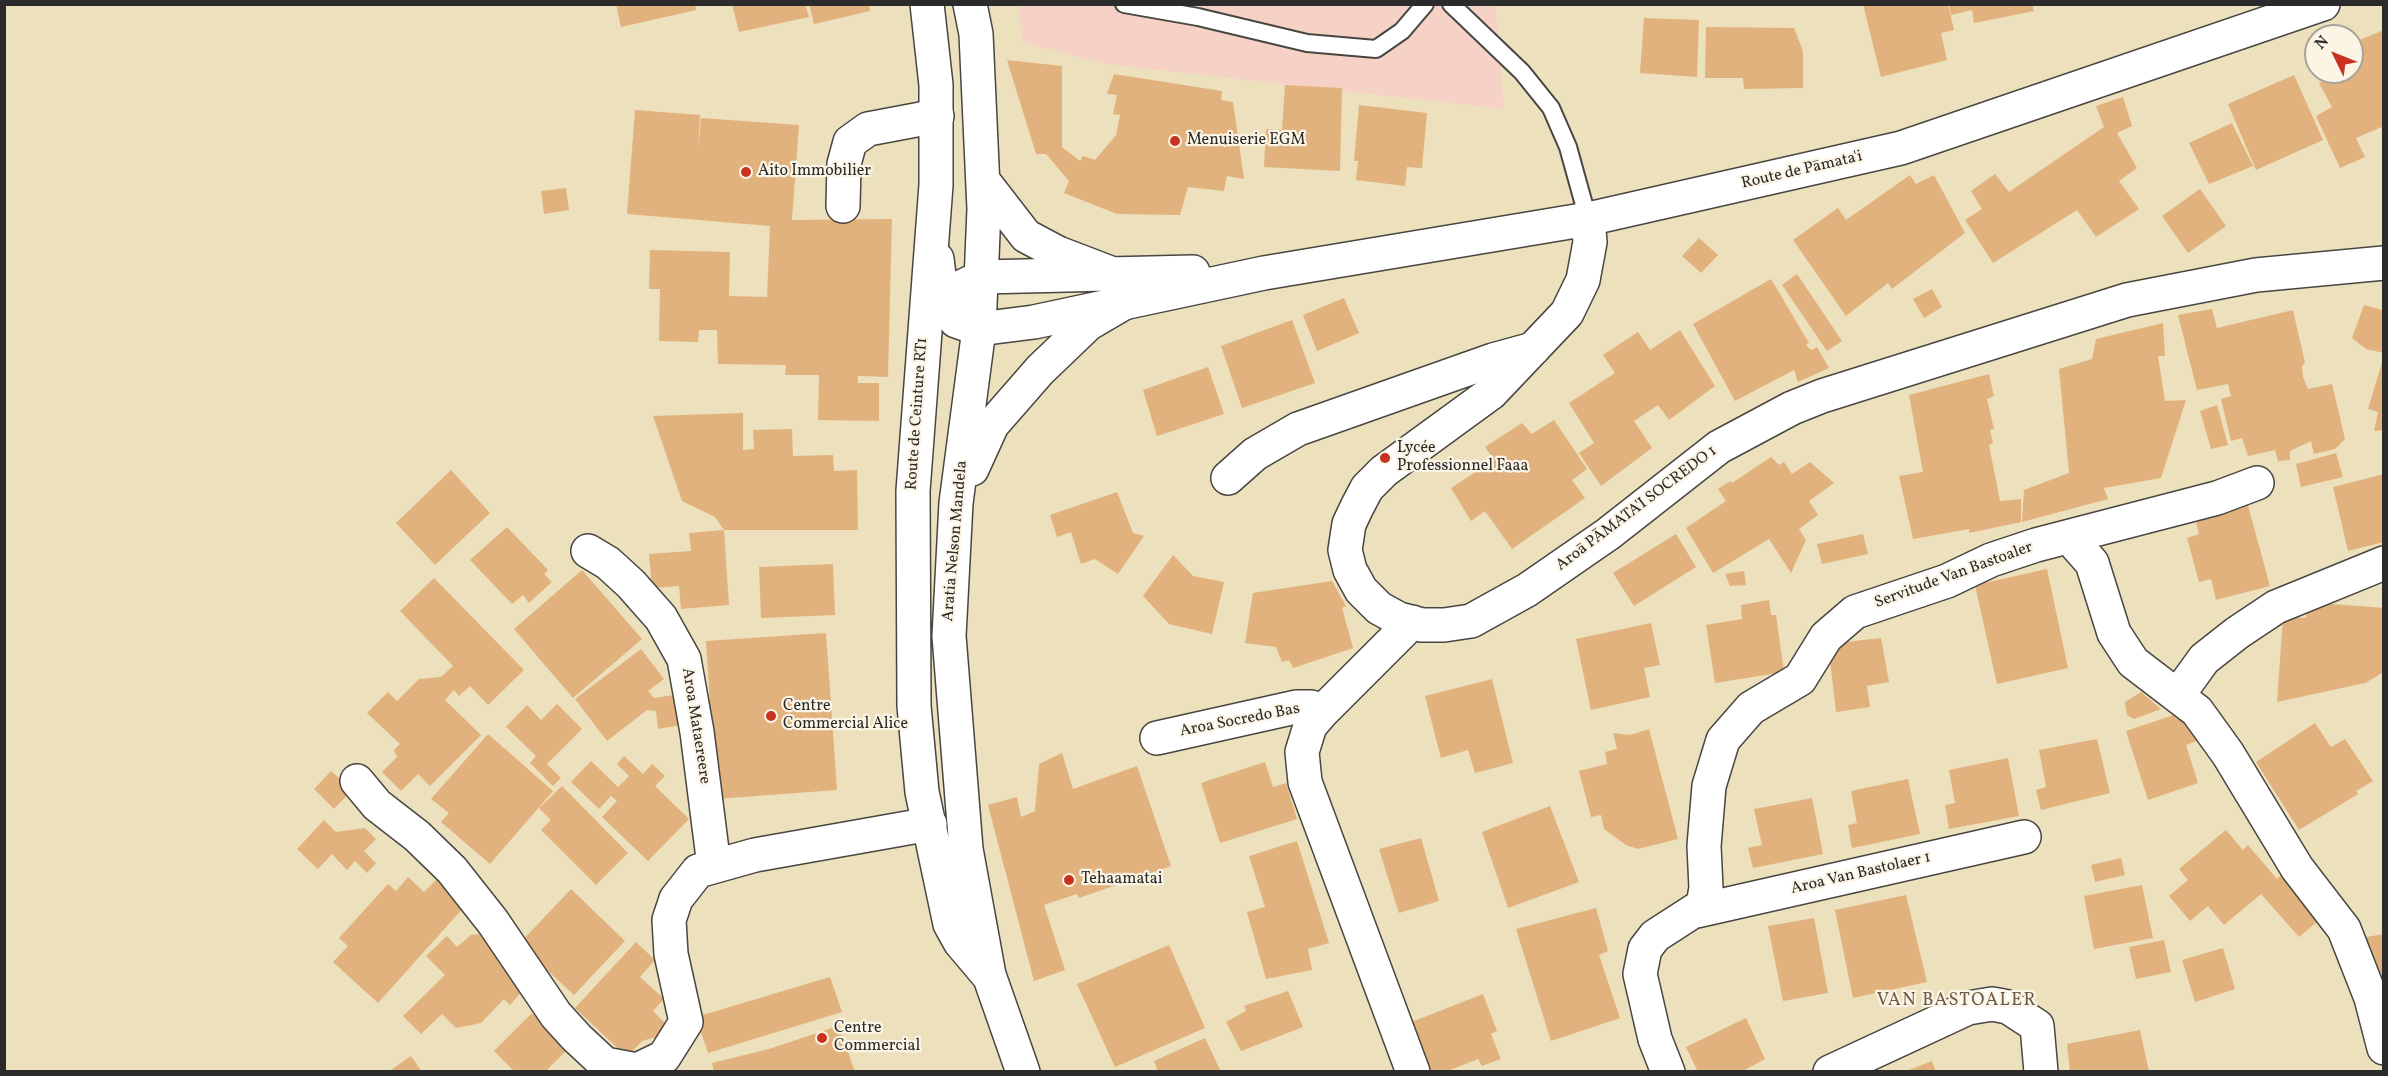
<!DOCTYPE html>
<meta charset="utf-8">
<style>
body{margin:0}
#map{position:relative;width:2388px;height:1076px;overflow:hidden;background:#ece0bd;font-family:Vollkorn,serif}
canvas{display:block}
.frame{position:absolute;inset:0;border:6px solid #2b2b2b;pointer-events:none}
.north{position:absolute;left:2304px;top:24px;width:60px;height:60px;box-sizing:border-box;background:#fcf5e5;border:2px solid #a8a49b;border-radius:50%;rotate:313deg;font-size:16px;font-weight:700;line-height:24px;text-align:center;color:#2b2b2b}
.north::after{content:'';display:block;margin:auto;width:21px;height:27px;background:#c8321e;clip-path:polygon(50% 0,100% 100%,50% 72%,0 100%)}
</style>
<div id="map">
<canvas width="2388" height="1076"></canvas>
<div class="frame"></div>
<div class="north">N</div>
</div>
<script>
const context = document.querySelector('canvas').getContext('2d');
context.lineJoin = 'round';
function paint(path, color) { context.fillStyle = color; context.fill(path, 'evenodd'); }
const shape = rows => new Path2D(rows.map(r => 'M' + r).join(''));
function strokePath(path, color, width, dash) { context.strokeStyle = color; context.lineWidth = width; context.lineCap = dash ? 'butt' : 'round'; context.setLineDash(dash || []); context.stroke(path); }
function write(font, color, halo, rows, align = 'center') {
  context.font = font + ' Vollkorn,serif'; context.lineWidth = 4.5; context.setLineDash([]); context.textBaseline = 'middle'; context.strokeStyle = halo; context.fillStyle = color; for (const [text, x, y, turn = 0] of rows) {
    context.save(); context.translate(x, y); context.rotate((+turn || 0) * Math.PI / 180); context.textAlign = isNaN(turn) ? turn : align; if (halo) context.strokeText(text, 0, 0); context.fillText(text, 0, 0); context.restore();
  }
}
paint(shape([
 [1019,5,1495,5,1504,109,1105,64,1022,42]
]), '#f6d1c5');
paint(shape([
 [616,4,695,4,696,10,621,27],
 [732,4,805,4,809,17,739,32],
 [809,4,869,4,870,11,814,24],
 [1863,4,1948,4,1954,30,1941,33,1947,60,1881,77],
 [1949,4,2032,4,2034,11,1974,23,1972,10,1951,15],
 [1644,18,1699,20,1697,77,1640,73],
 [1706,27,1794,28,1803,51,1803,88,1744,89,1743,78,1705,78],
 [2384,30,2384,126,2356,138,2365,157,2340,168,2316,116,2332,107,2319,83,2332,77,2330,72,2352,72,2352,43],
 [1007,60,1062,66,1062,147,1080,161,1083,156,1095,160,1116,135,1120,115,1113,114,1117,95,1107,94,1114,74,1222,91,1221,100,1233,102,1244,179,1227,176,1224,191,1188,187,1180,215,1117,214,1064,193,1069,181,1046,154,1036,154],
 [2294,75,2323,140,2256,170,2228,104],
 [1285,85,1342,88,1340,171,1264,167,1266,129,1282,130],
 [2123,97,2132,126,2117,133,2137,168,2119,181,2139,209,2096,237,2077,210,1993,263,1965,220,1982,209,1971,191,1995,174,2009,192,2104,127,2096,106],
 [1359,105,1427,113,1422,168,1407,167,1405,186,1356,180,1358,161,1354,161],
 [635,110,700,115,698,149,701,118,799,125,792,220,892,219,888,377,858,376,858,383,879,383,879,421,818,420,819,375,785,375,786,365,718,364,717,330,699,330,698,342,659,341,660,289,649,289,650,250,730,252,729,296,767,297,770,226,627,214],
 [2232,123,2253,166,2209,184,2189,143],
 [1910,175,1916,184,1934,175,1965,233,1892,289,1888,283,1846,316,1793,240,1838,208,1846,220],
 [566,188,569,210,544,214,541,191],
 [2200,189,2226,226,2188,253,2162,216],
 [1699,238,1718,255,1701,273,1682,256],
 [1797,274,1842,341,1827,351,1782,285],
 [1771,279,1809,343,1806,345,1811,350,1817,347,1829,368,1798,382,1794,370,1735,401,1693,324],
 [1932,289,1942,307,1924,318,1913,299],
 [1344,298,1359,333,1317,351,1303,315],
 [2364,305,2382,310,2384,306,2384,353,2366,349,2352,338],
 [2212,309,2217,328,2293,310,2305,363,2302,366,2303,377,2308,389,2332,384,2345,439,2335,449,2314,454,2311,441,2290,451,2290,460,2278,461,2275,450,2248,456,2242,438,2231,441,2221,399,2231,396,2228,384,2197,390,2178,315],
 [1292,320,1315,383,1242,408,1221,346],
 [2163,323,2165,356,2158,356,2165,401,2186,400,2161,478,2104,488,2108,499,2022,522,2024,490,2069,473,2059,369,2092,359,2096,339],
 [1680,330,1715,386,1669,420,1658,405,1634,421,1652,448,1601,486,1579,453,1594,443,1569,403,1615,373,1603,355,1638,332,1650,350],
 [2384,356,2384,430,2374,431,2378,412,2368,409],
 [1208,367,1224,414,1157,436,1143,390],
 [1989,374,1994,396,1987,399,1994,429,1990,430,1993,443,1989,445,2000,501,2021,499,2021,522,1969,533,1969,529,1913,539,1899,476,1923,472,1909,395],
 [2217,405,2228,445,2211,449,2200,411],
 [743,413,743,450,754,449,753,430,792,429,793,456,833,455,834,471,857,470,858,530,724,530,715,517,682,501,653,416],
 [1554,420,1587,469,1572,480,1585,498,1512,549,1485,511,1471,521,1451,488,1494,460,1485,447,1522,423,1532,434],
 [2336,453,2343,477,2301,487,2296,464],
 [1771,457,1779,465,1784,462,1792,474,1810,462,1834,483,1809,501,1818,515,1799,529,1806,540,1791,573,1769,539,1713,573,1686,528,1726,501,1718,489,1730,481,1732,483],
 [451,470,490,513,435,565,396,523],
 [2384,474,2384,542,2348,551,2333,487],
 [1117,492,1133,533,1144,536,1118,574,1095,559,1081,564,1071,532,1057,537,1050,515],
 [2247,502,2270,586,2216,600,2211,579,2199,582,2187,538,2199,534,2195,517],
 [507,527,548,570,544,574,552,582,529,603,523,595,512,604,470,560],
 [724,530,729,605,681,609,679,586,652,588,649,554,691,551,689,533],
 [1676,534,1696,567,1634,606,1613,573],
 [1863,534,1868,554,1822,564,1817,544],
 [1173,555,1193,576,1224,582,1212,634,1169,624,1143,596],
 [833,564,835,615,761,618,759,567],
 [2047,569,2068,668,1997,684,1975,585],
 [582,570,642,639,573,698,514,629],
 [1744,571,1746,585,1730,586,1725,574],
 [434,578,524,670,488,705,470,686,459,696,454,690,445,700,481,735,430,786,418,774,401,791,382,772,397,757,394,750,400,744,367,713,388,692,397,701,419,679,441,677,453,666,400,611],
 [1332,581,1346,606,1342,608,1353,648,1293,668,1289,660,1282,662,1276,647,1245,643,1253,593],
 [1769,600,1771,615,1776,615,1784,672,1715,683,1706,625,1742,619,1741,605],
 [2307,602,2384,608,2384,672,2365,683,2277,702,2283,617,2306,618],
 [1651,623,1660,665,1644,668,1650,697,1591,710,1576,639],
 [826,633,837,790,716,799,706,641],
 [1881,638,1889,682,1867,686,1870,707,1836,712,1828,644],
 [641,649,664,679,648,691,654,698,681,694,686,724,658,729,656,711,647,710,607,741,575,699],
 [1492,679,1513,763,1475,773,1468,750,1441,758,1425,696],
 [2141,692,2161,709,2134,719,2127,715,2125,702],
 [557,704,582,729,547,764,561,778,553,786,530,763,536,756,506,727,527,705,541,720],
 [2174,715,2176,719,2184,719,2199,740,2186,745,2198,783,2148,800,2126,731],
 [2315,723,2331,747,2345,739,2373,781,2356,791,2358,794,2299,830,2256,762],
 [1649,729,1678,839,1638,849,1626,845,1604,829,1601,815,1591,817,1579,771,1607,764,1605,752,1617,749,1613,733,1630,735],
 [488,734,553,791,490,864,441,822,449,813,431,799],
 [2097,739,2110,793,2041,810,2036,790,2046,787,2039,750],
 [1062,753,1073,789,1137,766,1171,866,1079,898,1077,894,1044,905,1065,970,1034,981,988,805,1017,797,1021,817,1035,811,1039,764],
 [624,756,643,774,652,764,665,776,655,786,689,819,648,861,602,817,617,801,611,796,599,809,571,782,591,761,618,787,629,776,617,764],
 [2008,758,2019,816,1949,829,1945,805,1955,803,1949,770],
 [1265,762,1273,787,1286,783,1297,819,1220,843,1201,783],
 [331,771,352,790,334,809,314,789],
 [1908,779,1920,834,1852,848,1848,825,1857,823,1851,791],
 [562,786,628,853,596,885,541,830,551,820,539,808],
 [1812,798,1823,854,1753,868,1748,848,1762,845,1754,809],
 [1550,806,1579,882,1508,908,1482,832],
 [324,820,336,832,365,828,376,839,364,851,376,863,367,873,355,861,347,870,332,854,318,869,297,849],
 [2226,830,2243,850,2248,845,2277,879,2281,875,2319,920,2299,937,2261,894,2224,925,2208,906,2190,921,2169,896,2188,880,2179,869],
 [1421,838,1439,901,1399,913,1379,849],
 [1297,841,1329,943,1308,949,1312,970,1266,979,1247,912,1265,907,1249,856],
 [2121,858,2125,875,2095,882,2091,865],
 [408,877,424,892,439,877,465,906,378,1003,333,962,348,946,339,938,388,884,396,891],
 [2142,885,2153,938,2094,949,2084,896],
 [571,889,625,941,574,995,519,944],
 [1906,895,1927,982,1853,998,1835,910],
 [1596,908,1608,951,1599,955,1620,1018,1551,1041,1516,929],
 [1814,918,1828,993,1783,1001,1768,926],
 [481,934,520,971,525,988,510,1005,504,999,481,1023,456,1028,442,1014,421,1034,403,1016,445,975,426,956,447,936,457,947,471,935],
 [2384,934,2384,977,2373,979,2366,937],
 [2164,940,2171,972,2136,979,2129,947],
 [636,942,655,960,640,977,664,999,653,1011,669,1027,660,1036,642,1041,627,1057,575,1008],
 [1169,945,1205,1028,1115,1067,1077,984],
 [2223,948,2235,989,2195,1002,2182,960],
 [830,977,842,1012,708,1053,696,1017],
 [1288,991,1303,1027,1241,1051,1226,1022,1246,1011,1244,1006],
 [1483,994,1497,1031,1491,1034,1501,1059,1482,1066,1478,1059,1445,1072,1429,1072,1409,1023],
 [532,1013,568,1049,545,1072,515,1072,494,1051],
 [1746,1018,1765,1059,1741,1072,1698,1072,1686,1047],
 [838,1023,855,1072,714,1072,712,1063,769,1049,835,1027,834,1024],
 [2140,1030,2149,1072,2070,1072,2067,1044],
 [1205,1038,1221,1072,1158,1072,1154,1061],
 [411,1056,422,1072,388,1072],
 [1932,1061,1936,1072,1906,1072,1906,1071]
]), '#e1b27d');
const service = shape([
 [1124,4,1198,17,1307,43,1376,49,1402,31,1425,4],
 [1451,4,1522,72,1551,108,1568,147,1588,219]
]);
const minor = shape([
 [843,206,844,164,850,142,868,129,937,116],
 [1588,219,1590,242,1583,280,1567,313,1491,393,1384,471,1367,488,1357,507,1349,524,1345,550,1350,570,1361,590,1379,608,1399,619,1422,625,1444,625,1471,621,1527,590,1608,534,1719,447,1792,408,1822,396,2127,300,2256,275,2384,263],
 [1228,478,1255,454,1298,429,1493,360,1533,349],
 [2069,537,2092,563,2114,633,2133,662,2197,711,2228,754,2297,868,2344,929,2371,998,2384,1048],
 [588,551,608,563,631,584,661,618,684,659,697,732,714,866],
 [1412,622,1323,711,1310,726,1302,752,1305,782,1413,1072],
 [2178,695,2204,659,2237,633,2276,607,2384,563],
 [1157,738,1296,707,1311,707,1323,711],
 [357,781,377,805,417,836,452,870,493,922,556,1015,577,1038,605,1064,637,1070,664,1057,686,1022,671,954,669,920,676,899,698,871,755,855,930,824],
 [1697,911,2024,837],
 [1668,1072,1655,1039,1640,974,1645,949,1655,936,1703,905,1706,888,1704,846,1709,786,1723,740,1751,708,1800,679,1826,637,1855,612,1947,581,1991,560,2036,545,2217,498,2257,483],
 [1830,1072,1968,1008,1992,1004,2008,1007,2037,1026,2041,1072]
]);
const secondary = shape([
 [937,259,942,299,956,321,979,329,1034,322,1264,273,1588,219,1901,148,2323,4],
 [957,289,982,277,1193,272]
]);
const primary = shape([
 [927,4,936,85,936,185,913,491,914,706,922,792,950,924,960,942,987,974],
 [970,4,976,34,984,209,979,329,956,503,949,636,966,849,989,975,1023,1072],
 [985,183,1026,236,1058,253,1113,274],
 [972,469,992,425,1040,370,1088,324,1129,300]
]);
strokePath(service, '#484641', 20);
strokePath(minor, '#484641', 36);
strokePath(secondary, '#484641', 36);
strokePath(primary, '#484641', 36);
strokePath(service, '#fff', 16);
strokePath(minor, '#fff', 33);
strokePath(secondary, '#fff', 33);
strokePath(primary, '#fff', 33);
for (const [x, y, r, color] of [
 [1175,141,6,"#c8321e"],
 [746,172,6,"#c8321e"],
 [1385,458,6,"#c8321e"],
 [771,716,6,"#c8321e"],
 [1069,880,6,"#c8321e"],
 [822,1038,6,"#c8321e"]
]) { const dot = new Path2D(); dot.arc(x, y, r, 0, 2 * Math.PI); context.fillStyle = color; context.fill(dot); strokePath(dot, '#fcf5e5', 2); }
write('16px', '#2b2b2b', '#fcf5e5', [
 ["Menuiserie EGM",1187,141],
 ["Aito Immobilier",758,172],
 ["Lycée",1397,449],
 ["Professionnel Faaa",1397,467],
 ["Centre",783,707],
 ["Commercial Alice",783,725],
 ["Tehaamatai",1081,880],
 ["Centre",834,1029],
 ["Commercial",834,1047]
], 'left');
write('16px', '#2b2b2b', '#fcf5e5', [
 ["Route de Pāmata'i",1802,171,-13],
 ["Route de Ceinture RT1",918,414,-86],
 ["Aroā PĀMATA'I SOCREDO 1",1637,509,-37],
 ["Aratia Nelson Mandela",956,541,-85],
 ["Servitude Van Bastoaler",1954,576,-20],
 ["Aroa Socredo Bas",1240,721,-11],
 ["Aroa Mataereere",695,726,81],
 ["Aroa Van Bastolaer 1",1861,874,-13]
]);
context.letterSpacing = '1.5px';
write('18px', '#6b5a48', '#fcf5e5', [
 ["VAN BASTOALER",1957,1002]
]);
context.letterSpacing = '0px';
</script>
